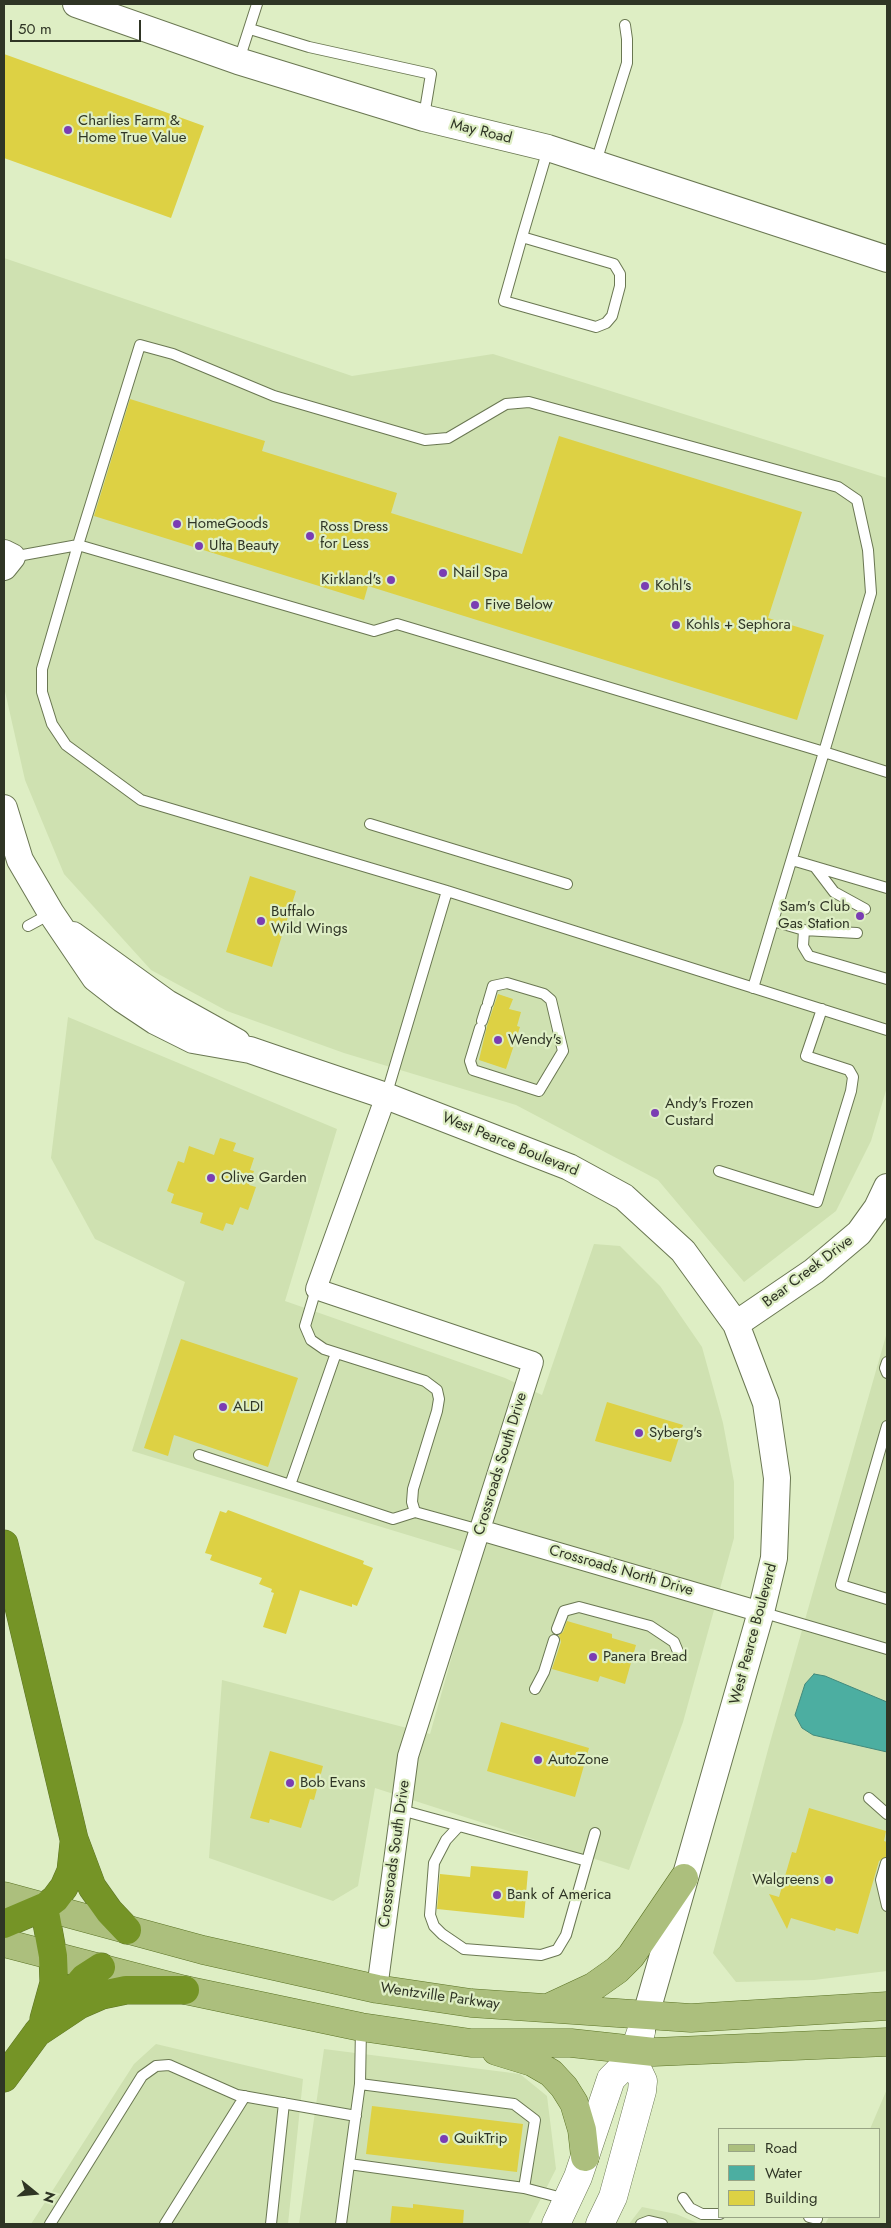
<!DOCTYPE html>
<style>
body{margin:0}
#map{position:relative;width:891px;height:2228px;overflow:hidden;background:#deeec4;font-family:Jost,sans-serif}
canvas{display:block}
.frame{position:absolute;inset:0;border:5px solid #2f3525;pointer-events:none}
.legend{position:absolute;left:718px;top:2128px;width:162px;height:90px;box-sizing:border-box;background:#deeec4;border:1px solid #98a484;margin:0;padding:6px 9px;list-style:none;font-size:15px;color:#2f3525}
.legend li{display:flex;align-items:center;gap:10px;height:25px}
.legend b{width:25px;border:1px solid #98a484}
.north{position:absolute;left:10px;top:2168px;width:50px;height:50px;-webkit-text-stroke:4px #deeec4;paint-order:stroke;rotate:107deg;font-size:14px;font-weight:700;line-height:20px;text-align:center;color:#2f3525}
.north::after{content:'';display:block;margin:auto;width:18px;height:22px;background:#2f3525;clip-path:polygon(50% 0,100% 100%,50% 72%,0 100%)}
.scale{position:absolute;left:10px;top:20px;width:131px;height:22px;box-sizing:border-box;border:2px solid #2f3525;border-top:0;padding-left:6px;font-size:15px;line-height:18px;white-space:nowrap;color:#2f3525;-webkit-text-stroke:4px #deeec4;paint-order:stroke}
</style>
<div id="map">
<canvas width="891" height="2228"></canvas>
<div class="frame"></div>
<ul class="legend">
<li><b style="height:6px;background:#acbf7d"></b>Road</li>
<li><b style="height:14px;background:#4caea1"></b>Water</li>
<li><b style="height:14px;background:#ddd144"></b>Building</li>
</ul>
<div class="north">N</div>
<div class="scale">50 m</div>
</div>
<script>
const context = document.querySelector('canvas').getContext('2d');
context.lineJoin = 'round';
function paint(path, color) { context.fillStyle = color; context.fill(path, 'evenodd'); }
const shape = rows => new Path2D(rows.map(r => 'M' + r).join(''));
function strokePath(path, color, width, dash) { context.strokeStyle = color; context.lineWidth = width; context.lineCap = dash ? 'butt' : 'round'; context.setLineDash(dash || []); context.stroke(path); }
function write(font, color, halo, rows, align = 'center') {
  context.font = font + ' Jost,sans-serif'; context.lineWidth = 4.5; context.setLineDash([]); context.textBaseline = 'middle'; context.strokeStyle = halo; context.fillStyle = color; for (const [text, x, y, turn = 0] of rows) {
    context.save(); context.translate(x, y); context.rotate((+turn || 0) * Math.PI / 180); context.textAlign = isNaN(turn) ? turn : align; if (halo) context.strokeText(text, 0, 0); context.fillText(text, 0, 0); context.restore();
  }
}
paint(shape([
 [4,258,352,376,493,354,887,478,887,1087,871,1141,836,1211,744,1282,658,1180,516,1105,344,1053,227,1011,151,970,64,874,25,780,4,687],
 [68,1017,337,1129,285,1301,505,1378,542,1395,594,1244,620,1246,660,1286,702,1347,723,1423,734,1482,734,1538,683,1722,629,1870,375,1788,358,1886,333,1901,209,1858,222,1680,430,1734,480,1557,132,1451,185,1282,95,1239,51,1158],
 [887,1332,887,1971,814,1980,736,1982,713,1953,769,1746],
 [156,2044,303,2079,288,2224,31,2224,134,2064],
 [324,2049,520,2074,547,2096,556,2169,528,2224,299,2224],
 [887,2089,887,2224,825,2224,829,2217,880,2217,880,2129,870,2129],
 [642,2207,676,2214,700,2224,629,2224]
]), '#cfe1b1');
const water = shape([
 [814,1674,825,1676,887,1702,887,1752,813,1735,802,1728,795,1715,805,1684,814,1674]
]);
paint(water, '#4caea1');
strokePath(water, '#438a7c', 1);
paint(shape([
 [4,54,204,126,171,218,4,158],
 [130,399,265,441,262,451,397,493,391,513,522,554,559,436,802,512,768,618,824,635,797,720,368,586,364,600,94,516],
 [250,876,296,891,272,967,226,952],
 [498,994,513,999,509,1009,521,1012,517,1026,520,1027,506,1069,479,1060,487,1026],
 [220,1138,236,1143,233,1151,254,1158,250,1170,254,1171,249,1185,256,1187,248,1210,240,1207,233,1225,226,1223,223,1231,200,1223,203,1213,171,1203,174,1194,167,1191,178,1161,184,1163,189,1146,214,1155],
 [181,1339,298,1378,268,1467,174,1435,168,1456,144,1448],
 [607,1402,683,1425,671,1462,595,1441],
 [228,1510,364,1561,363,1564,373,1568,357,1606,352,1604,352,1607,300,1590,286,1634,263,1627,274,1593,271,1592,272,1589,259,1584,262,1578,210,1560,212,1555,205,1553,220,1511,226,1513],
 [567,1621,612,1634,612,1638,636,1645,625,1684,600,1676,598,1682,552,1669,561,1642,559,1635,563,1632],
 [501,1722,589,1748,575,1797,487,1771],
 [270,1751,323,1766,314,1800,310,1799,301,1828,270,1819,269,1823,250,1818],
 [809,1808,886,1831,884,1841,887,1842,887,1856,879,1861,858,1934,836,1928,835,1931,791,1918,787,1929,769,1894,779,1897,792,1852,796,1853],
 [471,1866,528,1871,524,1918,437,1909,440,1874,470,1877],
 [372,2106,523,2124,517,2172,366,2154],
 [413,2204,464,2210,463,2224,390,2224,392,2206,413,2208]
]), '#ddd144');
const service = shape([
 [250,29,309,47,431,74,424,116],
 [239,60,257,4],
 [596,162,627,63,627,39,625,25],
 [522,237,614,264,620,274,620,286,612,316,606,323,596,327,504,301,522,237,548,149],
 [12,557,78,545,42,669,42,692,52,724,66,745,141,800,447,891,887,1030],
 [370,824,567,884],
 [792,860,887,888],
 [815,867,834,892,865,909],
 [773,921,804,930,803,946,809,956,887,979],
 [28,926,50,914],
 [804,930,857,933],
 [753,988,773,921,824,752,871,593,868,550,857,500,838,487,529,402,506,404,448,438,425,440,274,396,173,354,140,345,78,545,374,631,397,624,824,752,887,772],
 [482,1021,486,1008],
 [480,1028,470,1061,473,1070,539,1091,563,1051,551,1000,544,994,507,983,493,986,488,1003],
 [386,1096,447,891],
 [719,1171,817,1202,851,1091,853,1077,849,1070,806,1056,822,1009],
 [316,1289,305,1326,311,1340,324,1349,425,1381,437,1390,439,1399,437,1411,413,1489,412,1502,415,1512,480,1530],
 [336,1353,290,1485,393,1519,415,1512],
 [887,1362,885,1368,887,1373],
 [887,1426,841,1585,887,1599],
 [199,1455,290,1485],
 [761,1612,887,1649],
 [557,1629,564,1611,579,1607,650,1626,674,1642,679,1654],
 [535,1689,544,1672,554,1640],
 [869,1798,887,1814],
 [401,1810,587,1861,595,1833],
 [459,1826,446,1840,434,1863,430,1915,434,1926,442,1934,464,1949,541,1955,557,1950,566,1935,587,1861],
 [886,1863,881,1880,887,1906],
 [361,2028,360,2084,514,2104,535,2120,524,2188,566,2199],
 [349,2164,360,2084],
 [683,2198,690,2208,702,2214,720,2214],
 [809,2217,817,2219],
 [50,2224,142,2076,156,2066,169,2065,237,2095,356,2116],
 [165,2224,245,2096],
 [271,2224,284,2103],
 [341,2224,349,2164,524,2188],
 [641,2224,649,2221,662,2224]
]);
const minor = shape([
 [480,1530,761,1612],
 [377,1989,408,1756,533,1362,316,1289,386,1096]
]);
const tertiary = shape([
 [76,4,238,61,424,118,548,148,887,259],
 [4,553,12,557,4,567],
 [4,808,20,860,51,913,95,978,122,999,155,1021,193,1040,250,1050,285,1062,386,1096,569,1167,624,1197,683,1251,736,1324,766,1403,777,1478,774,1558,761,1612,641,2032],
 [73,935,167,1003,237,1042],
 [736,1324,814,1271,859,1233,877,1208,887,1187]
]);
const secondary = shape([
 [556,2224,578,2177,611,2079,632,2058,641,2032],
 [600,2224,613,2197,642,2091,643,2081,632,2058]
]);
const primary = shape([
 [4,1896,203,1950,377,1989,471,2003,691,2018,887,2006],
 [4,1943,185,1990,361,2027,471,2043,571,2043,654,2052,887,2042],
 [550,2007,593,1987,617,1970,631,1956,684,1878],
 [496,2051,532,2062,551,2073,564,2087,574,2103,582,2130,585,2157]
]);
const motorway = shape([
 [4,1544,74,1839,92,1887,109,1911,127,1930],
 [44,1907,53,1956,54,1983,44,2019],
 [4,1924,46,1906,55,1899,64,1887,71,1871,74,1843],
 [37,2033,79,2005,102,1995,126,1990,185,1990],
 [4,2078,37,2033,84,1978,101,1967]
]);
strokePath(service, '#6a7752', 12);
strokePath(minor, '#6a7752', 22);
strokePath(tertiary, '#6a7752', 28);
strokePath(secondary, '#6a7752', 29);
strokePath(primary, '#5c7326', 29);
strokePath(motorway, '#5c7326', 29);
strokePath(service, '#fff', 10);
strokePath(minor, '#fff', 20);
strokePath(tertiary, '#fff', 26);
strokePath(secondary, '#fff', 28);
strokePath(primary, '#acbf7d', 28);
strokePath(motorway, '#759426', 28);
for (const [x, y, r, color] of [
 [68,130,5,"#7a3db3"],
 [177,524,5,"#7a3db3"],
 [310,536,5,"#7a3db3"],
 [199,546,5,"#7a3db3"],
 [443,573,5,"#7a3db3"],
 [391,580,5,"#7a3db3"],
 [645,586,5,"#7a3db3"],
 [475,605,5,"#7a3db3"],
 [676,625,5,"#7a3db3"],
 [860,916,5,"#7a3db3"],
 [261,921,5,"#7a3db3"],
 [498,1040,5,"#7a3db3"],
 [655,1113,5,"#7a3db3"],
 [211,1178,5,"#7a3db3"],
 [223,1407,5,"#7a3db3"],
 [639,1433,5,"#7a3db3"],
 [593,1657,5,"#7a3db3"],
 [538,1760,5,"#7a3db3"],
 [290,1783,5,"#7a3db3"],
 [829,1880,5,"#7a3db3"],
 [497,1895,5,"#7a3db3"],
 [444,2139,5,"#7a3db3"]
]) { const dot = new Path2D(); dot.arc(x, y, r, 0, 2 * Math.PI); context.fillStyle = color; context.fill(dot); strokePath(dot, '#deeec4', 2); }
write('15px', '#2f3525', '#deeec4', [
 ["Charlies Farm &",78,121],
 ["Home True Value",78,138],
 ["HomeGoods",187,524],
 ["Ross Dress",320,527],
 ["for Less",320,544],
 ["Ulta Beauty",209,546],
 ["Nail Spa",453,573],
 ["Kirkland's",381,580,"right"],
 ["Kohl's",655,586],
 ["Five Below",485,605],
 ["Kohls + Sephora",686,625],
 ["Sam's Club",850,907,"right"],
 ["Gas Station",850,924,"right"],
 ["Buffalo",271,912],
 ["Wild Wings",271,929],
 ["Wendy's",508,1040],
 ["Andy's Frozen",665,1104],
 ["Custard",665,1121],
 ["Olive Garden",221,1178],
 ["ALDI",233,1407],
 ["Syberg's",649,1433],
 ["Panera Bread",603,1657],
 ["AutoZone",548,1760],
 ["Bob Evans",300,1783],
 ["Walgreens",819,1880,"right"],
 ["Bank of America",507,1895],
 ["QuikTrip",454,2139]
], 'left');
write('15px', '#2f3525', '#deeec4', [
 ["May Road",481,132,14],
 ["West Pearce Boulevard",510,1145,22],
 ["Bear Creek Drive",808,1272,-37],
 ["Crossroads South Drive",501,1464,-73],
 ["Crossroads North Drive",621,1571,16],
 ["West Pearce Boulevard",754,1634,-75],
 ["Crossroads South Drive",395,1854,-82],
 ["Wentzville Parkway",440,1997,8]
]);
</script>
